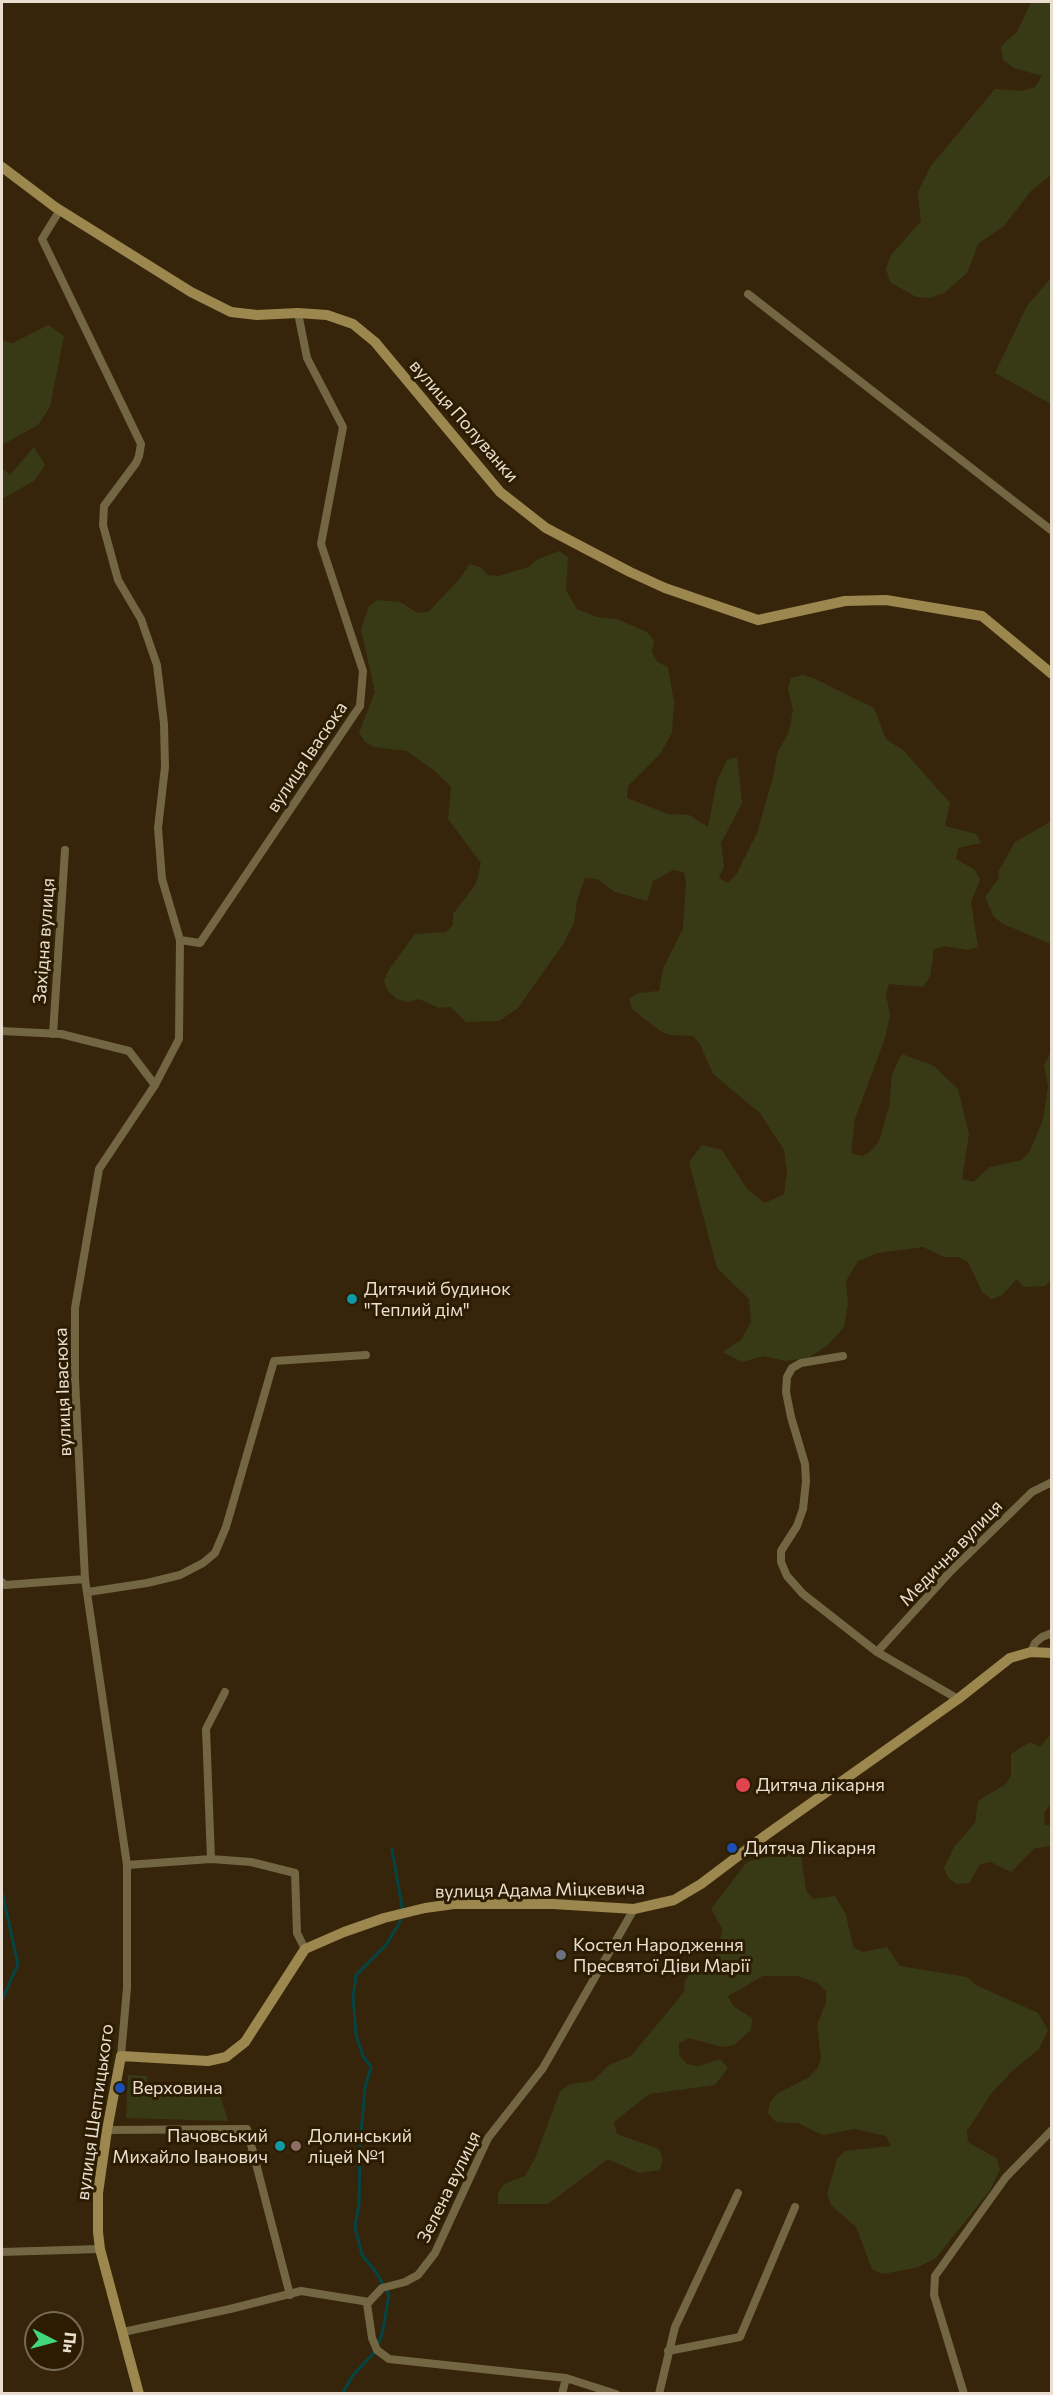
<!DOCTYPE html>
<meta charset="utf-8">
<style>
body{margin:0}
#map{position:relative;width:1053px;height:2395px;overflow:hidden;background:#36250a;font-family:Commissioner,sans-serif}
canvas{display:block}
.frame{position:absolute;inset:0;border:3px solid #e9decf;pointer-events:none}
.north{position:absolute;left:24px;top:2311px;width:60px;height:60px;box-sizing:border-box;background:#2b1c02;border:2px solid #776a54;border-radius:50%;rotate:96deg;font-size:16px;font-weight:700;line-height:24px;text-align:center;color:#e9decf}
.north::after{content:'';display:block;margin:auto;width:21px;height:27px;background:#43d77b;clip-path:polygon(50% 0,100% 100%,50% 72%,0 100%)}
</style>
<div id="map">
<canvas width="1053" height="2395"></canvas>
<div class="frame"></div>
<div class="north">Пн</div>
</div>
<script>
const context = document.querySelector('canvas').getContext('2d');
context.lineJoin = 'round';
function paint(path, color) { context.fillStyle = color; context.fill(path, 'evenodd'); }
const shape = rows => new Path2D(rows.map(r => 'M' + r).join(''));
function strokePath(path, color, width, dash) { context.strokeStyle = color; context.lineWidth = width; context.lineCap = dash ? 'butt' : 'round'; context.setLineDash(dash || []); context.stroke(path); }
function write(font, color, halo, rows, align = 'center') {
  context.font = font + ' Commissioner,sans-serif'; context.lineWidth = 6; context.setLineDash([]); context.textBaseline = 'middle'; context.strokeStyle = halo; context.fillStyle = color; for (const [text, x, y, turn = 0] of rows) {
    context.save(); context.translate(x, y); context.rotate((+turn || 0) * Math.PI / 180); context.textAlign = isNaN(turn) ? turn : align; if (halo) context.strokeText(text, 0, 0); context.fillText(text, 0, 0); context.restore();
  }
}
paint(shape([
 [1031,2,1051,2,1051,175,1031,191,1004,226,979,243,967,273,944,293,930,298,916,297,890,282,886,269,891,255,921,221,918,192,930,167,995,89,1022,91,1035,87,1042,76,1014,68,1003,60,1001,46,1017,32],
 [1051,278,1051,404,995,373,1027,306],
 [48,325,64,336,50,407,38,425,2,445,2,341,13,343],
 [34,447,45,465,34,481,2,499,2,468,10,475],
 [559,551,568,557,566,590,577,609,597,617,617,619,647,632,654,641,652,652,657,662,668,667,674,702,672,732,661,753,628,786,627,798,668,814,689,815,708,827,717,781,727,760,737,757,742,803,721,843,724,867,719,878,728,883,736,875,757,833,774,774,777,753,789,732,793,710,788,689,791,678,803,675,813,678,874,708,886,739,904,751,950,803,945,826,976,834,981,843,958,848,956,859,975,870,980,880,971,902,978,947,967,950,945,946,934,949,930,977,923,987,889,984,886,994,890,1016,885,1038,855,1119,851,1153,862,1156,871,1151,879,1141,889,1107,892,1074,902,1054,934,1066,958,1089,969,1134,962,1179,973,1182,990,1167,1022,1160,1030,1151,1043,1120,1048,1087,1044,1065,1051,1051,1052,1277,1046,1286,1023,1287,1017,1279,1002,1295,992,1299,982,1292,968,1262,958,1257,944,1257,923,1247,878,1253,858,1261,846,1281,848,1304,844,1327,828,1345,808,1358,785,1361,764,1356,742,1362,723,1352,741,1340,751,1322,749,1299,717,1268,689,1162,702,1145,722,1150,747,1189,765,1203,784,1194,787,1172,784,1150,760,1113,713,1074,700,1044,693,1036,670,1035,660,1031,632,1009,629,999,638,993,659,991,663,969,683,929,686,883,684,872,673,870,653,881,647,901,615,892,597,879,585,878,577,900,574,923,563,944,518,1008,499,1021,466,1022,450,1007,439,1008,419,999,408,1002,397,999,388,991,384,981,388,971,415,934,446,932,453,925,453,914,476,884,481,863,448,819,451,787,435,771,407,751,374,747,365,742,359,732,375,692,361,629,369,606,377,600,400,602,418,613,428,612,458,581,470,564,480,567,488,575,498,576,529,567,536,560],
 [1050,822,1052,822,1051,944,1003,924,994,917,985,897,999,878,998,872,1015,842],
 [1051,1734,1051,1803,1044,1813,1045,1825,1051,1825,1051,1846,1035,1848,1011,1872,991,1862,980,1864,969,1883,957,1884,948,1878,944,1868,954,1847,975,1823,978,1801,1006,1784,1011,1775,1011,1754,1030,1742,1040,1747],
 [790,1853,801,1857,806,1890,813,1899,835,1896,846,1915,853,1947,863,1952,887,1947,900,1966,967,1977,976,1985,1038,2013,1048,2030,1039,2049,1012,2071,991,2094,967,2131,968,2142,996,2158,1000,2169,990,2190,936,2258,916,2268,882,2274,872,2269,856,2227,831,2205,827,2194,837,2159,845,2151,891,2146,886,2136,855,2129,822,2135,798,2123,776,2122,768,2113,770,2102,777,2094,809,2077,817,2069,821,2059,817,2025,826,2003,826,1991,818,1983,797,1976,763,1976,728,1996,733,2006,752,2018,751,2030,734,2045,722,2047,689,2038,679,2043,679,2055,687,2064,699,2066,720,2059,728,2068,715,2085,649,2094,614,2122,617,2134,659,2149,663,2159,660,2170,639,2173,608,2159,548,2204,498,2204,498,2193,504,2184,525,2176,536,2156,560,2091,570,2084,593,2081,609,2065,631,2056,684,1992,685,1981,692,1971,713,1960,719,1951,722,1928,711,1909,746,1863,756,1859],
 [128,2075,147,2076,148,2087,185,2088,186,2081,216,2082,228,2121,126,2118]
]), '#383a16');
strokePath(shape([
 [2,1892,18,1964,2,2000],
 [342,2394,353,2375,373,2354,382,2335,389,2295,376,2272,362,2255,355,2227,359,2204,360,2145,365,2088,371,2067,363,2056,356,2035,353,1997,356,1975,386,1945,400,1922,402,1907,392,1849]
]), '#054445', 3);
strokePath(shape([
 [60,210,42,239,141,444,139,456,136,463,104,506,103,525,118,580,141,619,157,665,164,724,165,767,158,828,162,879,180,940],
 [748,294,1051,530],
 [2,1031,61,1034,129,1051,155,1085],
 [53,1034,65,850],
 [843,1356,801,1363,792,1368,787,1377,786,1392,791,1417,805,1464,806,1481,803,1509,797,1526,781,1551,781,1562,787,1576,803,1594,877,1652,958,1699],
 [2,1582,5,1585,85,1579],
 [88,1592,147,1583,180,1575,203,1563,215,1553,226,1527,274,1361,366,1355],
 [877,1652,949,1573,1032,1492,1052,1482],
 [1031,1652,1035,1643,1042,1637,1052,1633],
 [211,1859,206,1729,225,1692],
 [127,1865,211,1859,251,1862,295,1873,297,1933,305,1949],
 [121,2056,127,1988,127,1865,85,1579,75,1379,75,1308,99,1169,155,1085,179,1039,180,940,200,943,360,706,363,671,321,544,343,427,307,358,298,313],
 [107,2130,247,2129,290,2295],
 [2,2252,100,2249],
 [123,2332,230,2309,301,2291,369,2302],
 [668,2351,740,2337,795,2207],
 [562,2394,566,2378],
 [616,2394,566,2378,389,2359,377,2350,372,2338,367,2304,382,2288,405,2282,418,2275,435,2253,488,2138,543,2068,634,1909],
 [659,2394,675,2327,738,2193],
 [964,2394,934,2295,935,2276,1006,2177,1052,2130]
]), '#726643', 8);
strokePath(shape([
 [2,167,55,207,191,292,231,312,257,315,298,313,327,315,353,324,375,342,500,492,546,528,630,572,665,588,758,620,845,601,886,600,982,616,1052,674],
 [139,2394,100,2249,98,2232,98,2193,107,2130,121,2056,208,2061,226,2057,245,2042,305,1949,344,1932,384,1918,425,1908,454,1904,553,1904,634,1909,674,1900,701,1884,766,1835,958,1699,1010,1658,1031,1652,1052,1653]
]), '#9c884f', 10);
for (const [x, y, r, color] of [
 [352,1299,6,"#0f9aa8"],
 [743,1785,8,"#e0444e"],
 [732,1848,6,"#1a4fb4"],
 [561,1955,6,"#6b7280"],
 [120,2088,6,"#1a4fb4"],
 [280,2146,6,"#0f9aa8"],
 [296,2146,6,"#8d6e63"]
]) { const dot = new Path2D(); dot.arc(x, y, r, 0, 2 * Math.PI); context.fillStyle = color; context.fill(dot); strokePath(dot, '#2b1c02', 2); }
write('18px', '#e9decf', '#2b1c02', [
 ["вулиця Полуванки",464,421,49],
 ["вулиця Івасюка",307,757,-56],
 ["Західна вулиця",44,941,-86],
 ["вулиця Івасюка",63,1392,-92],
 ["Медична вулиця",951,1553,-46],
 ["вулиця Адама Міцкевича",540,1890,-1],
 ["вулиця Шептицького",95,2112,-82],
 ["Зелена вулиця",449,2187,-64]
]);
write('18px', '#e9decf', '#2b1c02', [
 ["Дитячий будинок",364,1289],
 ["\"Теплий дім\"",364,1310],
 ["Дитяча лікарня",756,1785],
 ["Дитяча Лікарня",744,1848],
 ["Костел Народження",573,1945],
 ["Пресвятої Діви Марії",573,1966],
 ["Верховина",132,2088],
 ["Пачовський",268,2136,"right"],
 ["Михайло Іванович",268,2157,"right"],
 ["Долинський",308,2136],
 ["ліцей №1",308,2157]
], 'left');
</script>
